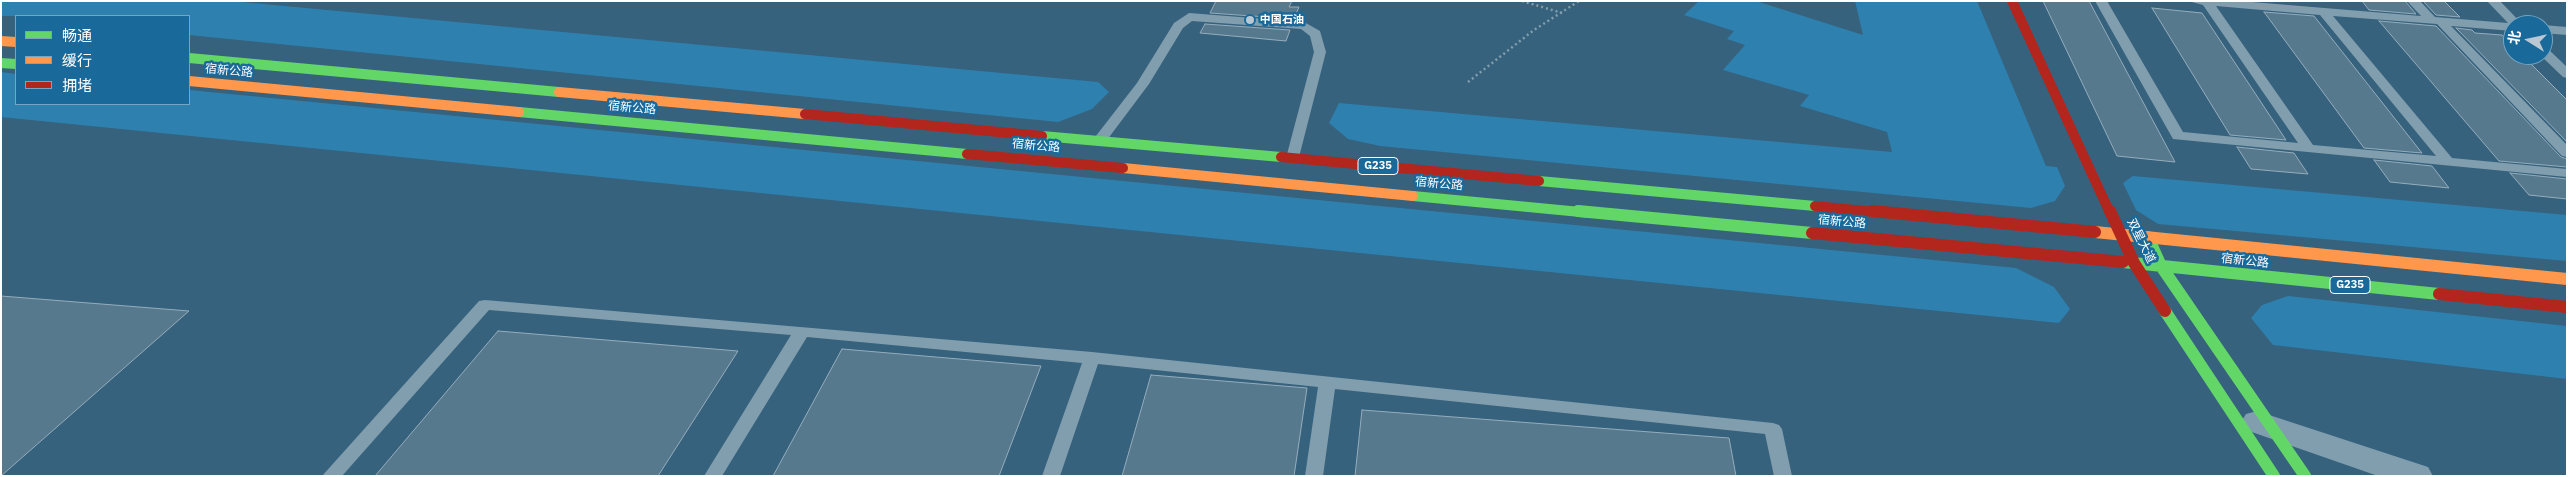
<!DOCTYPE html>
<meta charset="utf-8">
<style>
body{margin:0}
#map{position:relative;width:2568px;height:477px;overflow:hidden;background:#36627d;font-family:"IBM Plex Sans","Noto Sans SC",sans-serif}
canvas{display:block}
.frame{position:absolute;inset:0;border:2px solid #fff;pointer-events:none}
.legend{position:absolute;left:15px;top:15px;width:175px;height:90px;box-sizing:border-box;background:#19699a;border:1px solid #75a5c2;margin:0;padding:6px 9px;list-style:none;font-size:15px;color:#fff}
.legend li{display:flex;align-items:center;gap:10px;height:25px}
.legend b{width:25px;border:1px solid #75a5c2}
.north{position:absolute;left:2503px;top:15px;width:50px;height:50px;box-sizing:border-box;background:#19699a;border:1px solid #75a5c2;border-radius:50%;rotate:280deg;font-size:14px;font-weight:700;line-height:20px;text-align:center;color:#fff}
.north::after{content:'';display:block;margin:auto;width:18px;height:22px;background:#b9c8d2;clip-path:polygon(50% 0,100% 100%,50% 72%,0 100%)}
</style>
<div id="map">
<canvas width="2568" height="477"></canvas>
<div class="frame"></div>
<ul class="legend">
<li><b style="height:6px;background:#63d668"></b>畅通</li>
<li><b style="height:6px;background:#ff974d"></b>缓行</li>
<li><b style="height:6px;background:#b3261e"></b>拥堵</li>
</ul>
<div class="north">北</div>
</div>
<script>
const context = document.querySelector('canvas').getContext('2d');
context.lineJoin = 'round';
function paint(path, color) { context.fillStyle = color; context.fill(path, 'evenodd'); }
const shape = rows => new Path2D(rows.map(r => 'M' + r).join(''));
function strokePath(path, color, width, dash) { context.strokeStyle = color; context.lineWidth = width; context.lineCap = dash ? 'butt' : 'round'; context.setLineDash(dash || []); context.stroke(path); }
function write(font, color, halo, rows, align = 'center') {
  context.font = font + ' "IBM Plex Sans","Noto Sans SC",sans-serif'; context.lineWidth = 5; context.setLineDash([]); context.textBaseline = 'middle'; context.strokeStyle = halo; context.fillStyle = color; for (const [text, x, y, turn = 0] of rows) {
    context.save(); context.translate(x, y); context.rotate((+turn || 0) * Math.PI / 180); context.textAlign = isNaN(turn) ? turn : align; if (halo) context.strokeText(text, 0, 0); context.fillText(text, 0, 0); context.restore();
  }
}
paint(shape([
 [1,1,231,1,1098,82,1109,92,1092,109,1058,122,189,35,189,16,1,16],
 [1699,1,1756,1,1863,35,1855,1,1977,1,2046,166,2057,167,2065,186,2055,201,2031,208,1380,146,1348,139,1329,123,1339,103,1892,152,1887,132,1800,106,1809,95,1723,70,1745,45,1727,39,1734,31,1684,15],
 [1,72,16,74,16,104,189,104,189,90,2016,268,2054,287,2070,309,2059,323,1,117],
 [2133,176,2567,215,2567,261,2158,224,2136,210,2123,183],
 [2288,296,2567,326,2567,379,2273,345,2251,318,2262,305]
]), '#2e80af');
const building = shape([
 [1216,1,1292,1,1289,7,1299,7,1294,19,1210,13,1216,1],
 [2043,1,2089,1,2175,162,2117,156,2043,1],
 [2362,1,2405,1,2416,14,2369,10,2362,1],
 [2423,1,2444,1,2460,17,2436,15,2423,1],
 [2152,8,2202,13,2286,140,2230,135,2152,8],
 [2264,12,2314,16,2422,153,2364,148,2264,12],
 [2379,21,2436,26,2561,157,2567,159,2567,167,2499,161,2379,21],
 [1205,24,1290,30,1286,41,1200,33,1205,24],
 [2456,28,2472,30,2475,33,2502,35,2513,46,2513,55,2522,55,2567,100,2567,142,2456,28],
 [2237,147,2294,153,2308,174,2251,169,2237,147],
 [2374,160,2432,166,2449,188,2390,182,2374,160],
 [2510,173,2567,179,2567,199,2529,195,2510,173],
 [1,296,189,311,1,476,1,296],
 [498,331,738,351,658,476,375,476,498,331],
 [842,349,1041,366,999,476,773,476,842,349],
 [1151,375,1307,388,1294,476,1122,476,1151,375],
 [1362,410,1729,438,1736,476,1355,476,1362,410]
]);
paint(building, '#56798e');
strokePath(building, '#95adbc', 1);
strokePath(shape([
 [1522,1,1562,13],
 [1468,82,1534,30,1579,1]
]), '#819eae', 2.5, [2, 3]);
paint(shape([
 [2095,1,2107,1,2183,132,2298,143,2203,5,2188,1,2240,1,2421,16,2407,1,2420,1,2435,17,2508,23,2487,1,2500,1,2523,25,2513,25,2513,31,2451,26,2567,145,2567,157,2562,156,2437,24,2333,16,2452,158,2567,169,2567,177,2173,139,2095,1],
 [2216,6,2320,15,2436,156,2313,145,2216,6],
 [1189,13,1304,22,1320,31,1326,52,1298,161,1293,162,1286,158,1314,52,1310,36,1301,29,1192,21,1183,28,1149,84,1104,144,1094,144,1092,141,1137,83,1174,23,1189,13],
 [2543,25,2567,27,2567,35,2543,33,2543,25],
 [2543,47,2547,48,2567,67,2567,78,2563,77,2540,55,2543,55,2543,47],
 [485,300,1092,352,1773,423,1779,425,1782,429,1792,476,1774,476,1765,434,1335,389,1323,476,1305,476,1318,387,1098,364,1060,476,1042,476,1082,363,807,337,722,476,704,476,791,335,489,310,342,476,322,476,479,301,485,300]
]), '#819eae');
paint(shape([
 [2257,411,2428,467,2433,476,2378,476,2246,430,2241,422,2246,414,2257,411]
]), '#819eae');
strokePath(shape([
 [189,58,559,92],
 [1,63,16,64],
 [519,112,967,154],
 [1042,136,1281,157],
 [1539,181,1815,206],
 [1413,196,1591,213]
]), '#63d668', 10);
strokePath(shape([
 [1578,211,1812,233],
 [2148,237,2161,266,2305,476],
 [2123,262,2439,294],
 [2165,311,2274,476]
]), '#63d668', 12);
strokePath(shape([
 [1,41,16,42],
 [189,81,519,112],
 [559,92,805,114],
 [1123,168,1413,196]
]), '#ff974d', 10);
strokePath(shape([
 [2095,232,2567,279]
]), '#ff974d', 12);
strokePath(shape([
 [2012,1,2110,213],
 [805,114,1042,136],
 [967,154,1123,168],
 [1281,157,1539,181],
 [1815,206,1885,213]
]), '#b3261e', 10);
strokePath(shape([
 [1872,211,2095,232],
 [2110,211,2134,263,2165,311],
 [1812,233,2123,262],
 [2439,294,2567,307]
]), '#b3261e', 12);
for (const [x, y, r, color] of [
 [1250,20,5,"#b9c8d2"]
]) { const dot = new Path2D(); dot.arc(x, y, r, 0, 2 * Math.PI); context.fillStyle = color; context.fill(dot); strokePath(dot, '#19699a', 2); }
write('bold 11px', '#fff', '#19699a', [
 ["中国石油",1260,20]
], 'left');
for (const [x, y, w] of [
 [1378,166,40],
 [2350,285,40]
]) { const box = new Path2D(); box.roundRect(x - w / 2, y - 8.5, w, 17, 4); context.fillStyle = '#19699a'; context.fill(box); strokePath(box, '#fff', 1); }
write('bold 11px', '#fff', null, [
 ["G235",1378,166],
 ["G235",2350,285]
]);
write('12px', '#fff', '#19699a', [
 ["宿新公路",229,71,5],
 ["宿新公路",632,108,5],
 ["宿新公路",1036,146,5],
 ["宿新公路",1439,184,5],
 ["宿新公路",1842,222,5],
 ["双星大道",2141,241,64],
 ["宿新公路",2245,261,6]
]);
</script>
